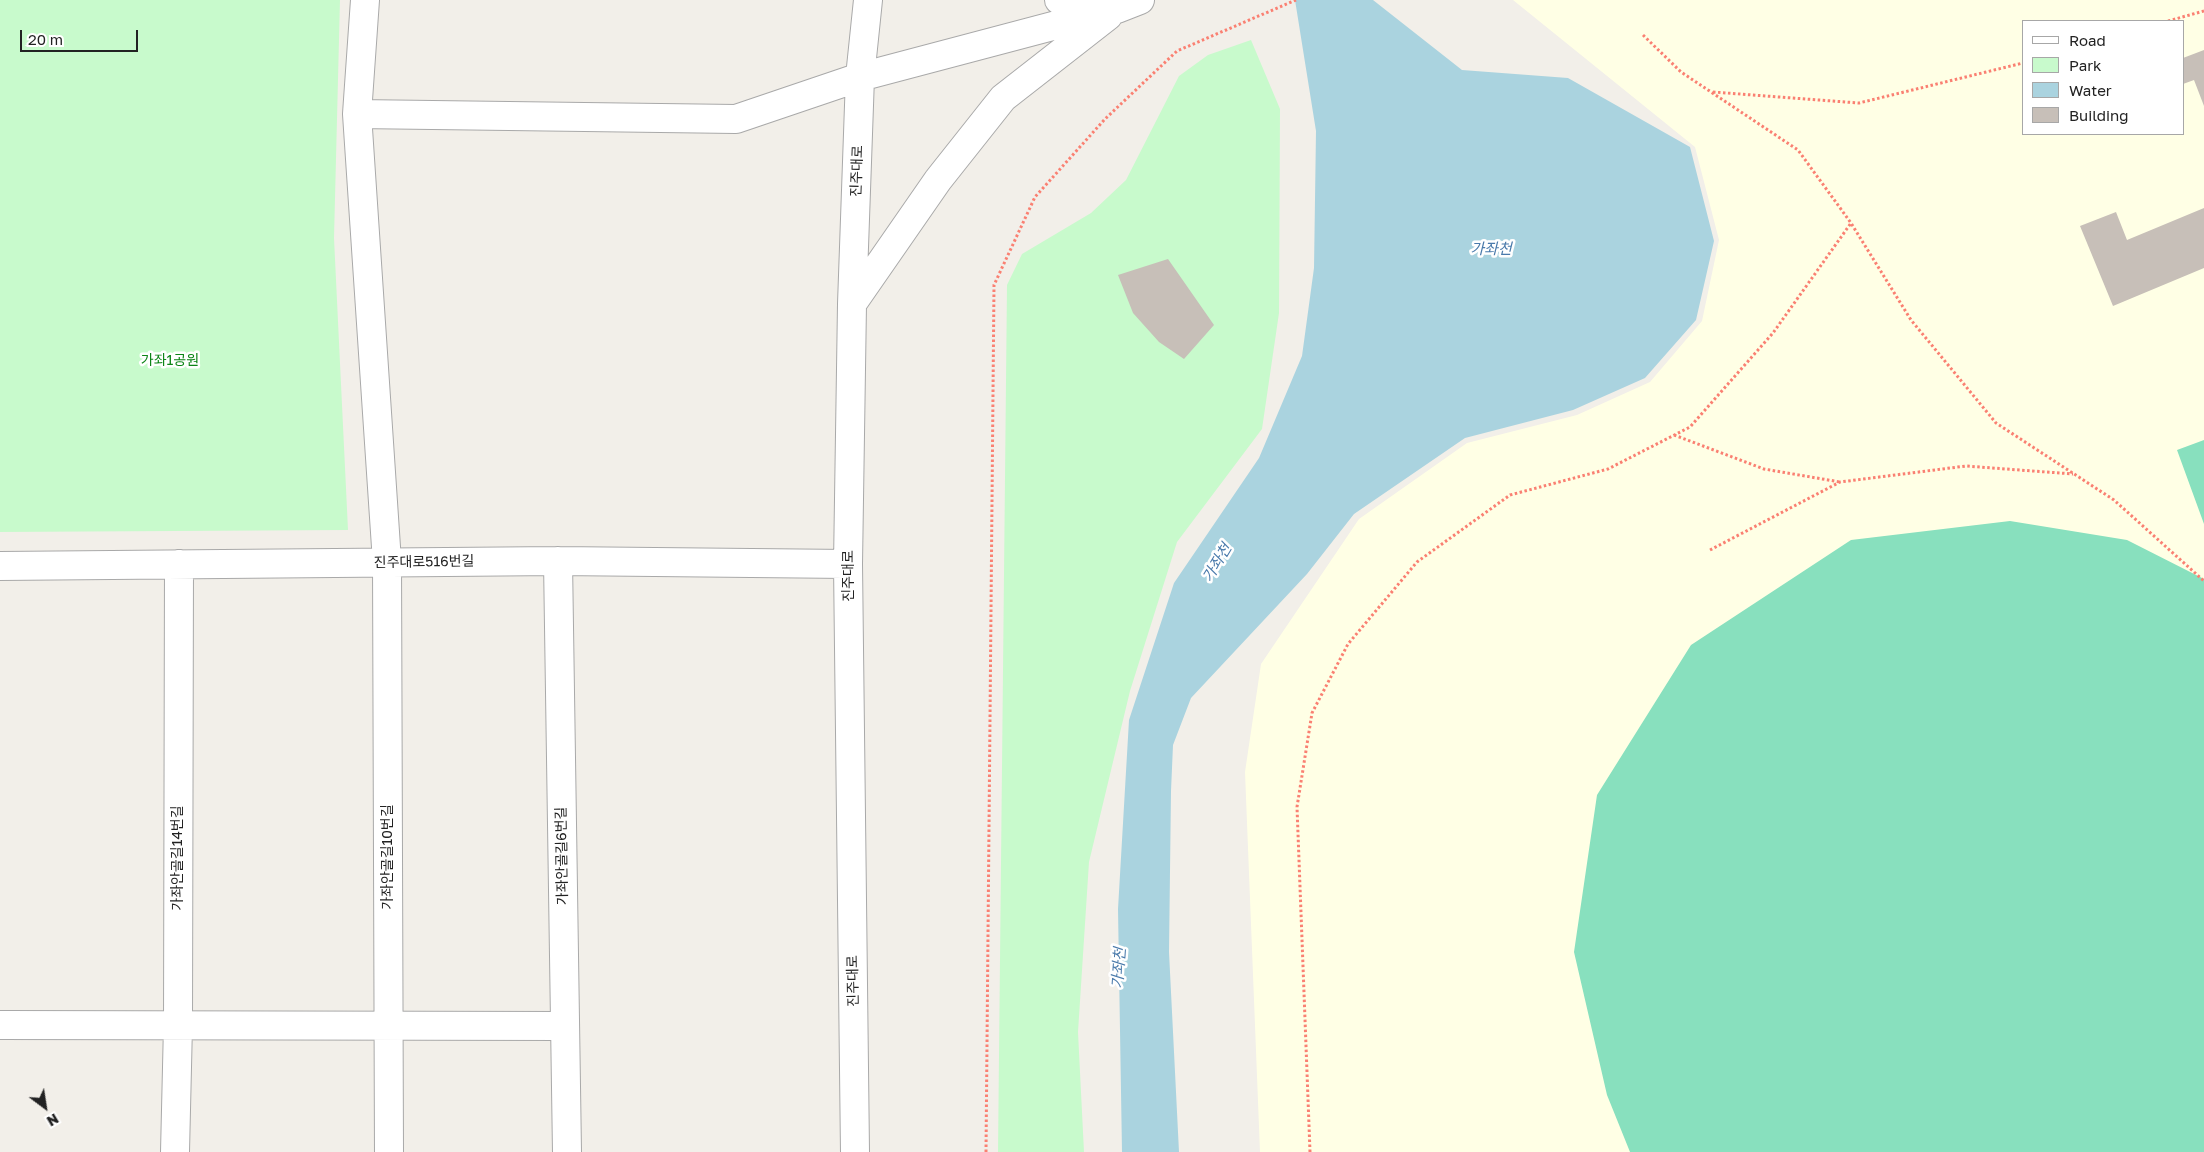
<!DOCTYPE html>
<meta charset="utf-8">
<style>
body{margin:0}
#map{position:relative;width:2204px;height:1152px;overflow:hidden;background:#f2efe9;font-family:"Golos Text",sans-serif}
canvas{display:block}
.legend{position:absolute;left:2022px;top:20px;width:162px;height:115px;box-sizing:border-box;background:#fff;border:1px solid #a7a7a7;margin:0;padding:6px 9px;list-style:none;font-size:15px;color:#222}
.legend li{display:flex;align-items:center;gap:10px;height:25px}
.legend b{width:25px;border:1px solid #a7a7a7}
.north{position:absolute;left:20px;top:1082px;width:50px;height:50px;-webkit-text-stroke:4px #fff;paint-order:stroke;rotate:149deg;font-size:14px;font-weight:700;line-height:20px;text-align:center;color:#222}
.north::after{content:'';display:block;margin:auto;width:18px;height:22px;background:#222;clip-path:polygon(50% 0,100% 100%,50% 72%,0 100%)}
.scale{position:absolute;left:20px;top:30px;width:118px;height:22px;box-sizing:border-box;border:2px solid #222;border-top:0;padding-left:6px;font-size:15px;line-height:18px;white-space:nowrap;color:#222;-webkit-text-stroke:4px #fff;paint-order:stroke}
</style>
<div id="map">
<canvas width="2204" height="1152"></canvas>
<ul class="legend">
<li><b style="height:6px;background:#fff"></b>Road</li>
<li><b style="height:14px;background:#c8facc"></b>Park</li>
<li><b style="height:14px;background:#aad3df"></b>Water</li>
<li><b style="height:14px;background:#c7bfb8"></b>Building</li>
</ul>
<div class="north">N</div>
<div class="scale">20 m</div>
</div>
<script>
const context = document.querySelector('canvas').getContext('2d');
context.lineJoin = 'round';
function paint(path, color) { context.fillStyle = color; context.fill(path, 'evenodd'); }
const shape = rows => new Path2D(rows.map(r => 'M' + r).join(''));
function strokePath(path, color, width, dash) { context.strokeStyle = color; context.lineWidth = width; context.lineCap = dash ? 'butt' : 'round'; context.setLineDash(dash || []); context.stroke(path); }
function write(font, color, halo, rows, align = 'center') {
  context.font = font + ' "Golos Text","Noto Sans KR",sans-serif'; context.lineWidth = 5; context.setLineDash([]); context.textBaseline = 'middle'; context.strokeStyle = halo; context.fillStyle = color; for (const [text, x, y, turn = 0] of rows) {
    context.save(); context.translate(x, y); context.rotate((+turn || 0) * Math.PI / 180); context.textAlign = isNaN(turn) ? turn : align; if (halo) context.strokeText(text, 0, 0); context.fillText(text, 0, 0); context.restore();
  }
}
paint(shape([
 [1513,0,2204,0,2204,1152,1260,1152,1245,772,1261,664,1359,519,1467,443,1577,415,1650,382,1702,321,1719,240,1695,147],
 [2023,21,2183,21,2183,134,2023,134]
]), '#ffffe5');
paint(shape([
 [0,0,340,0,334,238,348,530,0,532],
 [1251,40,1280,109,1279,313,1262,429,1177,542,1130,691,1089,862,1078,1032,1084,1152,998,1152,1007,285,1022,254,1091,213,1126,180,1179,76,1208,55]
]), '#c8facc');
paint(shape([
 [2204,440,2204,524,2177,450],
 [2010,521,2127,540,2204,579,2204,1152,1630,1152,1607,1095,1574,952,1597,795,1691,645,1851,540]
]), '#88e0be');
paint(shape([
 [1295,0,1373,0,1462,70,1568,78,1690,147,1714,241,1696,320,1645,378,1573,410,1465,438,1354,514,1307,574,1191,698,1173,745,1171,791,1169,952,1179,1152,1122,1152,1118,909,1129,720,1174,583,1259,458,1302,356,1314,268,1316,131]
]), '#aad3df');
paint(shape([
 [2204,50,2204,106,2194,80,2183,84,2183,58],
 [2204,208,2204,268,2113,306,2080,226,2116,212,2127,240],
 [1168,259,1214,325,1184,359,1159,342,1133,313,1118,275]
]), '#c7bfb8');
const minor = shape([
 [365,0,357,114,387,562,389,1152],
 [1059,0,1106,7],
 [357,114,736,119,860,77,1117,9,1140,0],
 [852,304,938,180,1003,98,1108,16],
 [558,561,567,1152],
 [0,566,558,561,848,564],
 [0,1025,565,1026],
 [175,1152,178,1025,179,564],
 [855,1152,848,564,852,304,860,77,868,0]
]);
strokePath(minor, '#a9a9a9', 30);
strokePath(shape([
 [2168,21,2204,11],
 [1643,35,1681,72,1798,150,1851,223,1911,320,1996,423,2114,500,2204,581],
 [1713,92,1859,103,2023,63],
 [1674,435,1764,469,1840,482],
 [1710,550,1840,482,1966,466,2073,474],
 [986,1152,994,285,1035,197,1105,119,1177,51,1296,0],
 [1310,1152,1297,807,1312,713,1348,644,1417,562,1510,495,1608,469,1690,427,1773,333,1851,223]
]), '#fa8072', 3, [2.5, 2.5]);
strokePath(minor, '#fff', 28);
write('14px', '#222', '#fff', [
 ["진주대로",857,171,-88],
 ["진주대로516번길",424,562,-1],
 ["진주대로",849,576,-90],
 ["가좌안골길6번길",562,856,-91],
 ["가좌안골길10번길",388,857,-90],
 ["가좌안골길14번길",178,858,-90],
 ["진주대로",853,981,-91]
]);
write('14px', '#0c8416', '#fff', [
 ["가좌1공원",170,361]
]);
write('italic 15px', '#4a7aab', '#fff', [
 ["가좌천",1491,249],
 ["가좌천",1217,563,-59],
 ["가좌천",1119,968,-86]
]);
</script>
